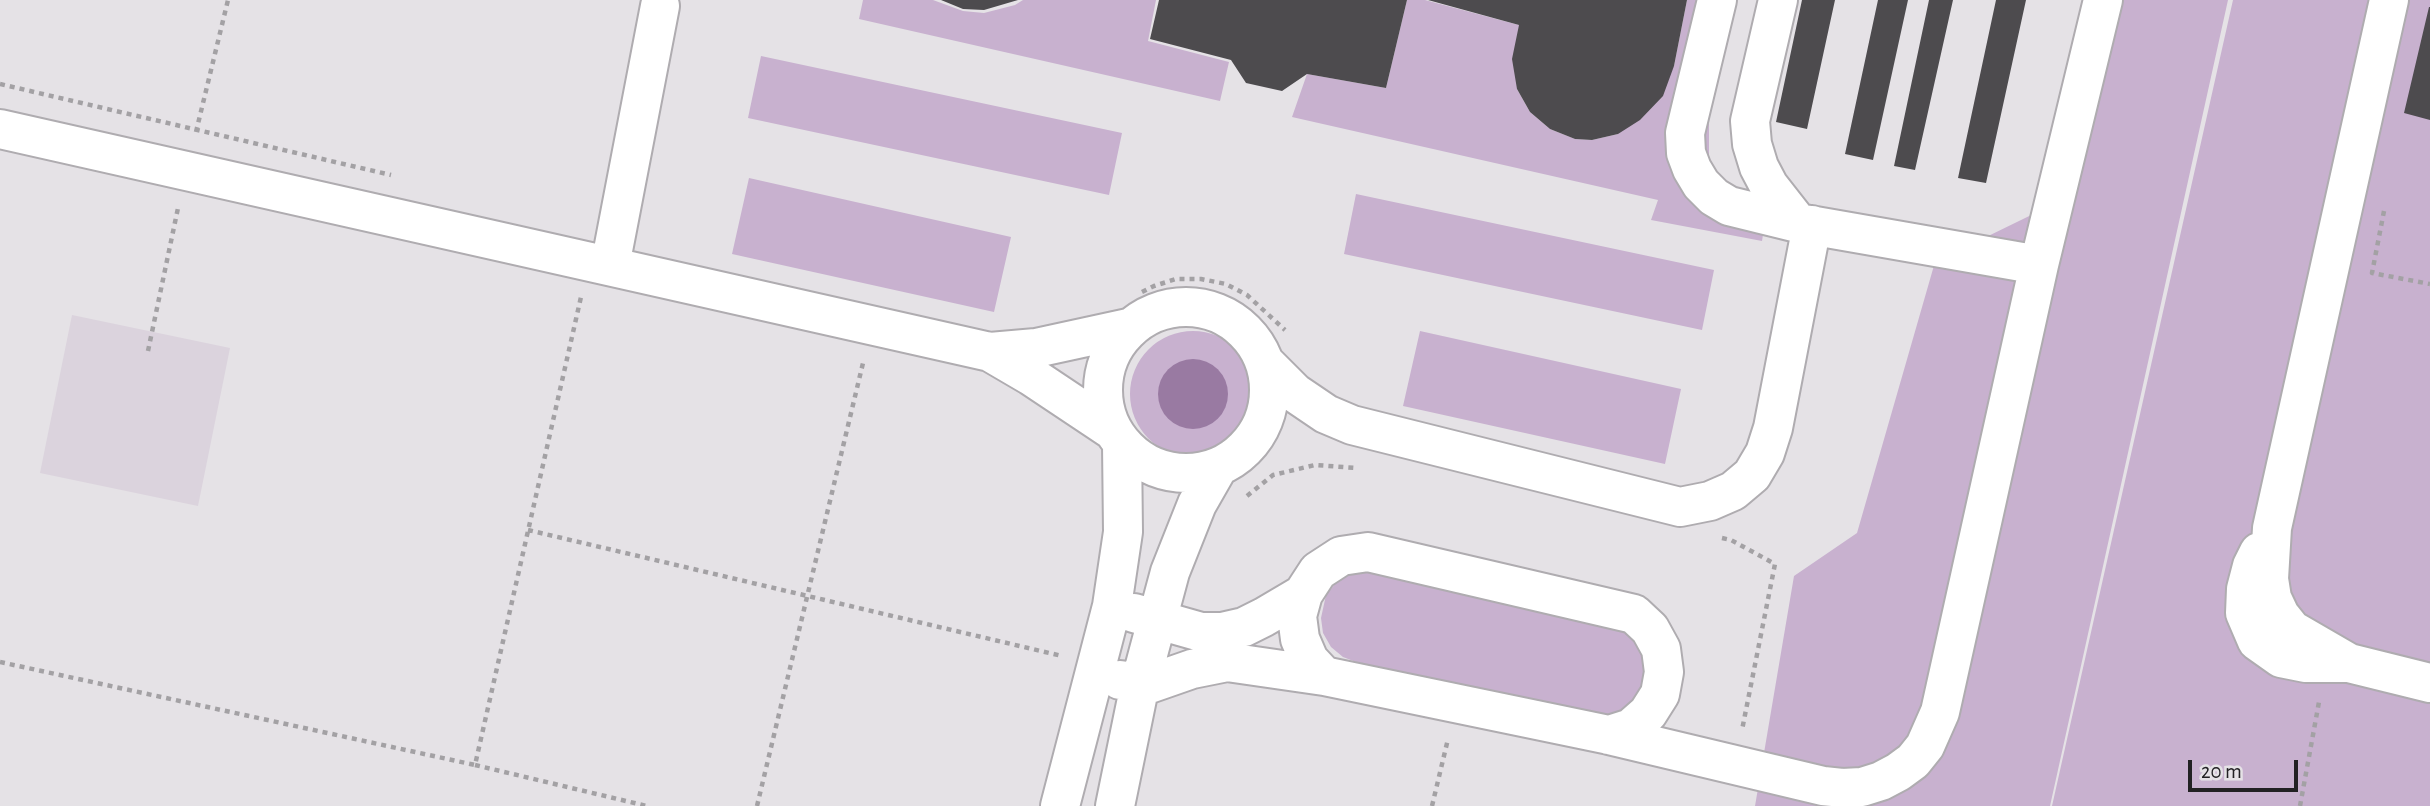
<!DOCTYPE html>
<style>
body{margin:0}
#map{position:relative;width:2430px;height:806px;overflow:hidden;background:#e5e2e6;font-family:"Alegreya Sans",sans-serif}
canvas{display:block}
.scale{position:absolute;left:2188px;top:760px;width:110px;height:32px;box-sizing:border-box;border:4px solid #222123;border-top:0;padding-left:9px;font-size:21px;line-height:24px;white-space:nowrap;color:#222123;-webkit-text-stroke:5px #e5e2e6;paint-order:stroke}
</style>
<div id="map">
<canvas width="2430" height="806"></canvas>
<div class="scale">20 m</div>
</div>
<script>
const context = document.querySelector('canvas').getContext('2d');
context.lineJoin = 'round';
function paint(path, color) { context.fillStyle = color; context.fill(path, 'evenodd'); }
const shape = rows => new Path2D(rows.map(r => 'M' + r).join(''));
function strokePath(path, color, width, dash) { context.strokeStyle = color; context.lineWidth = width; context.lineCap = dash ? 'butt' : 'round'; context.setLineDash(dash || []); context.stroke(path); }
paint(shape([
 [72,315,230,348,198,506,40,473]
]), '#dbd3dd');
paint(shape([
 [863,0,933,0,963,11,984,13,1015,5,1023,0,1156,0,1148,41,1229,62,1220,101,859,19],
 [1407,0,1425,0,1519,25,1517,89,1530,112,1550,129,1575,139,1592,140,1618,134,1674,66,1687,0,1706,0,1680,114,1709,124,1709,157,1728,194,1766,216,1762,241,1651,220,1658,200,1292,117,1307,74,1386,88],
 [2108,0,2228,0,2050,806,1755,806,1794,576,1857,533,1935,262,2062,200],
 [2233,0,2430,0,2430,806,2052,806],
 [761,56,1122,133,1109,195,748,118],
 [749,178,1011,237,994,312,732,254],
 [1356,194,1714,270,1702,330,1344,254],
 '1130 394a63 63 0 1 1 126 0a63 63 0 1 1-126 0Z',
 [1420,331,1681,389,1665,464,1403,406],
 [1365,571,1615,622,1644,640,1650,685,1626,710,1609,714,1598,714,1361,664,1343,657,1331,647,1323,633,1321,618,1326,595,1335,584,1349,575]
]), '#c8b1cf');
paint(shape([
 '1158 394a35 35 0 1 1 70 0a35 35 0 1 1-70 0Z'
]), '#997aa2');
paint(shape([
 [941,0,1018,0,984,10,963,9],
 [1159,0,1407,0,1386,88,1307,74,1282,91,1246,83,1231,60,1150,39],
 [1428,0,1687,0,1674,66,1663,96,1640,120,1618,134,1592,140,1575,139,1550,129,1530,112,1517,89,1512,59,1519,25],
 [1802,0,1835,0,1807,129,1776,122],
 [1878,0,1908,0,1873,160,1845,154],
 [1929,0,1953,0,1915,170,1894,166],
 [1996,0,2026,0,1986,183,1958,178],
 [2429,7,2430,7,2430,120,2404,113]
]), '#4d4b4e');
const minor = shape([
 [1717,0,1685,133,1686,153,1692,169,1701,184,1714,197,1729,206,1798,223,2039,265],
 [1778,0,1750,121,1752,144,1759,167,1769,186,1798,223],
 [0,129,990,352,1031,376,1112,430],
 [610,266,660,6],
 '1103 390a83 83 0 1 1 166 0a83 83 0 1 1-166 0Z',
 [990,352,1036,348,1128,328],
 [1266,364,1295,393,1326,414,1352,425,1680,507,1710,501,1733,491,1752,475,1765,453,1773,428,1812,225],
 [2259,552,2252,566,2246,589,2245,613,2257,641,2281,658,2306,663,2349,663,2430,683],
 [1134,613,1201,632,1222,632,1244,627,1264,617,1303,594],
 [2349,663,2292,630,2280,615,2272,598,2269,579,2272,528,2389,0],
 [1120,680,1149,684,1192,669,1227,662,1324,676],
 [1609,735,1631,728,1648,713,1660,694,1664,672,1661,649,1650,629,1634,614,1368,552,1341,556,1318,571,1303,594,1297,616,1300,639,1309,660,1324,676,1609,735,1823,786,1842,788,1862,787,1881,781,1898,772,1913,761,1925,746,1940,712,2039,265,2103,0],
 [1060,806,1112,606,1123,532,1122,445],
 [1115,806,1140,684,1170,572,1197,504,1217,469]
]);
strokePath(minor, '#afacb0', 42);
strokePath(shape([
 [0,84,391,175],
 [196,132,228,0],
 [2384,211,2372,273,2430,284],
 [1142,292,1154,286,1176,279,1201,279,1226,284,1247,295,1285,330],
 [148,351,178,208],
 [1247,496,1273,475,1315,465,1356,468],
 [528,530,1062,656],
 [1722,538,1731,540,1775,564,1742,730],
 [0,662,475,765,581,297],
 [475,765,647,806],
 [757,806,863,363],
 [1432,806,1448,739],
 [2300,806,2319,702]
]), '#a3a1a4', 4.5, [5, 5]);
strokePath(minor, '#fff', 38);
</script>
